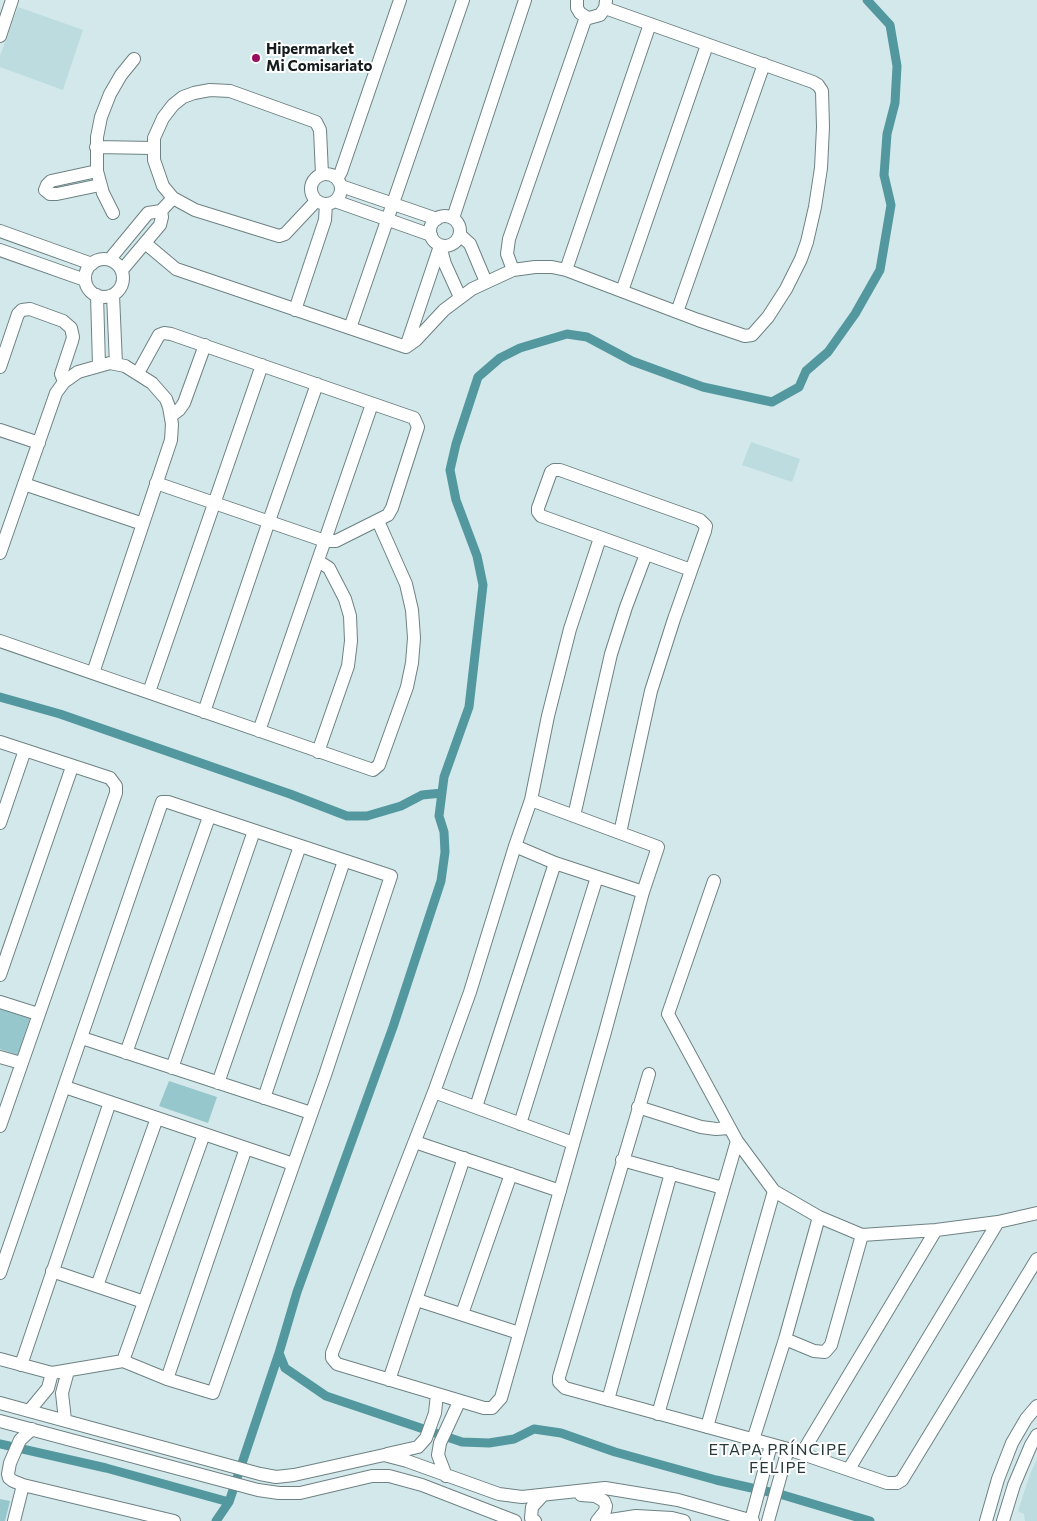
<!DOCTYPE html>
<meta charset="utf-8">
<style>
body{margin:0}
canvas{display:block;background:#d2e8ea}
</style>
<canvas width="1037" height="1521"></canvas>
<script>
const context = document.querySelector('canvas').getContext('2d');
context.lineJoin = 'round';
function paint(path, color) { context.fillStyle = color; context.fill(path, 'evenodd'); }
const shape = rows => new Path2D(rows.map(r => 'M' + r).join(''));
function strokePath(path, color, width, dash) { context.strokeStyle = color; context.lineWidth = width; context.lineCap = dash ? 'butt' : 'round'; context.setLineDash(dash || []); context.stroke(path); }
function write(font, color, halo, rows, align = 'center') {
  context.font = font + ' Commissioner,sans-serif'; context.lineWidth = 4; context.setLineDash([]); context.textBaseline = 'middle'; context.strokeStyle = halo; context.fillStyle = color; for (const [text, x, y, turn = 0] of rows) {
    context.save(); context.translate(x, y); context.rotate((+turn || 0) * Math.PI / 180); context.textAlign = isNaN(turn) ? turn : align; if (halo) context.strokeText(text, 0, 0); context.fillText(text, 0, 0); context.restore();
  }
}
paint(shape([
 [18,7,83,30,63,90,0,67,0,56],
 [751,442,800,459,792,482,742,465],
 [1037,1459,1037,1521,1025,1521,1024,1514,1018,1511,1030,1474]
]), '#bddcdf');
paint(shape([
 [0,1008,30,1018,18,1055,0,1049],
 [169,1081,217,1097,208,1123,159,1106],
 [0,1499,10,1501,5,1521,0,1521]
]), '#96c7cc');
strokePath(shape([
 [867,0,890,25,897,66,895,103,887,134,884,175,891,205,880,270,855,314,828,352,806,371,799,387,772,402,703,387,632,361,587,337,567,334,520,348,500,358,478,377,456,444,450,470,456,500,477,556,483,585,469,707,444,777,439,816,444,832,445,852,441,881,393,1027,297,1292,279,1353,285,1368,326,1396,462,1442,489,1443,514,1439,534,1429,561,1433,615,1452,716,1480,783,1495,870,1521],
 [0,697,60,714,290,794,347,816,367,816,401,806,422,795,442,793],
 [0,1444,106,1468,229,1502],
 [216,1521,229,1502,279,1353]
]), '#54989f', 9);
const minor = shape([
 [577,0,577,8,580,13,586,17,589,18,600,15,605,8,606,1],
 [0,36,12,0],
 [96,147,153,148],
 [97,171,51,181,47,185,45,190,50,194,57,194,100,185],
 '311 189a15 15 0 1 1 30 0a15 15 0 1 1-30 0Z',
 [337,179,341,172,400,0],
 [341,186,437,219],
 [316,201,285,234,279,236,195,210,173,198,163,186,154,160,154,138,163,118,173,105,183,97,194,93,210,90,230,91,316,122,320,130,322,174],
 [335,201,431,235],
 [113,213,103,193,97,171,97,137,101,117,110,94,121,75,134,59],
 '430 231a15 15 0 1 1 30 0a15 15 0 1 1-30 0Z',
 [453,218,525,0],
 [0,231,92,264],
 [460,235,470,244,486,282],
 [145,243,176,269,406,347,416,340,444,310,472,289,513,270,535,267,552,267,566,270,698,320,745,336,752,335,768,317,786,289,801,259,807,242,815,207,821,168,823,127,822,91,818,85,813,82,605,8],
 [440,246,445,264,460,297],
 [0,250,85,280],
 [110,259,148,213,161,211,173,198],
 '85 278a19 19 0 1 1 38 0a19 19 0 1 1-38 0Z',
 [122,270,160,225,162,217,161,211],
 [513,270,507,254,509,239,586,17],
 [566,270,650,24],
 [622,291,707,45],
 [97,295,99,365],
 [113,295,116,364],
 [295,310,325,220,326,204],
 [677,312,764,64],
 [350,328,463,0],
 [406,347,440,246],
 [0,367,18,314,22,310,30,309,63,321,71,328,73,337,72,341,61,374,64,382],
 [138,373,159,335,164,333,171,334,414,418,418,427,392,508,388,515,336,541,325,541,156,483],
 [171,416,179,410,184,403,205,345],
 [0,430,39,443],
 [24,484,143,524],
 [0,553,56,393,64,382,78,372,110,363,125,366,152,383,166,399,169,407,172,424,171,440,93,673],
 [318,561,329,568,345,599,350,616,351,641,348,666,318,752],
 [0,641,373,770,379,765,407,687,412,663,414,638,412,610,406,584,378,521],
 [149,692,262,365],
 [204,712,269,521,317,384],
 [259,731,372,404],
 [0,742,110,778,116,786,116,793,0,1126],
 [531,800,548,716,570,629,600,538],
 [574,816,611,654,626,607,646,554],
 [0,823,25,750],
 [620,833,651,691,674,619,705,531,706,526,700,520,560,470,554,470,551,472,538,508,538,512,541,516,691,570],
 [515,846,555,863,643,892,605,1032,501,1398,492,1408,484,1408,337,1364,332,1358,332,1353,434,1092,470,992,515,846],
 [515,846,531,800,658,847,643,892],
 [714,881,668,1014,737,1141,774,1191,819,1217,862,1235,936,1230,998,1222,1037,1213],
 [0,975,72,767],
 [0,1002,38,1014],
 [82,1038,311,1113],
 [126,1053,209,817],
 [0,1057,21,1063],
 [172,1068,254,831],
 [649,1074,559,1377,559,1382,565,1388,788,1449,887,1483,897,1483,902,1480,1037,1259],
 [218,1083,300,846],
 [65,1087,293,1164],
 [434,1092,573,1143],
 [264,1098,344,861],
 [476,1107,555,863],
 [638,1107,701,1127,716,1129,729,1128],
 [520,1124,597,877],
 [415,1142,560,1191],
 [622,1160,723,1188],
 [52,1271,144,1302],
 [0,1273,162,802,168,802,391,876,325,1075,213,1393,167,1379,123,1361,52,1373,0,1359],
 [97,1286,157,1118],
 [417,1300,519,1333],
 [462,1314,511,1174],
 [785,1339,814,1351,825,1352,831,1345,862,1235],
 [123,1361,204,1134],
 [21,1365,110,1102],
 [167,1379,246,1148],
 [389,1380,464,1158],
 [608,1400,671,1173],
 [0,1403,260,1474,276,1477,294,1475,384,1455,407,1461,499,1494,522,1497,605,1488,678,1500,753,1521],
 [29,1411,48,1388,52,1373],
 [658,1414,737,1141],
 [65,1420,62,1393,68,1371],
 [0,1421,258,1490,279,1493,300,1493,372,1476,389,1476,422,1485,515,1521],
 [707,1427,774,1191],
 [32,1429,20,1440,10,1463,8,1474,9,1478,13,1481,23,1485,174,1521],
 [753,1440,785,1339,819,1217],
 [802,1453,936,1230],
 [387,1454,418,1447,426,1438,435,1413,437,1394],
 [849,1469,998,1222],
 [446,1476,438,1455,440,1443,459,1402],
 [581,1495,595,1496,604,1501,606,1506,605,1511,597,1521],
 [751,1520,771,1445],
 [14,1521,23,1485],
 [535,1521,531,1518,532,1507,543,1495],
 [604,1521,636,1516,672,1518,684,1521],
 [768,1521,788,1449],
 [986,1521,998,1479,1012,1443,1026,1419,1037,1406],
 [1003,1521,1014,1485,1031,1445,1037,1435]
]);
strokePath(minor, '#6e8284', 14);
strokePath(minor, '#fff', 12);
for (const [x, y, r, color] of [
 [256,58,5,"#990c5f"]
]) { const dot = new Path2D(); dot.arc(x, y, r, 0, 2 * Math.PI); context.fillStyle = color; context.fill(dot); strokePath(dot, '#fff', 2); }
write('bold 15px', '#141c1d', '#fff', [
 ["Hipermarket",266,49],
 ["Mi Comisariato",266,66]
], 'left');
context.letterSpacing = '1px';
write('16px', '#283a3c', '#fff', [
 ["ETAPA PRÍNCIPE",778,1450],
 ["FELIPE",778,1468]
]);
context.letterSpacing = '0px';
</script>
